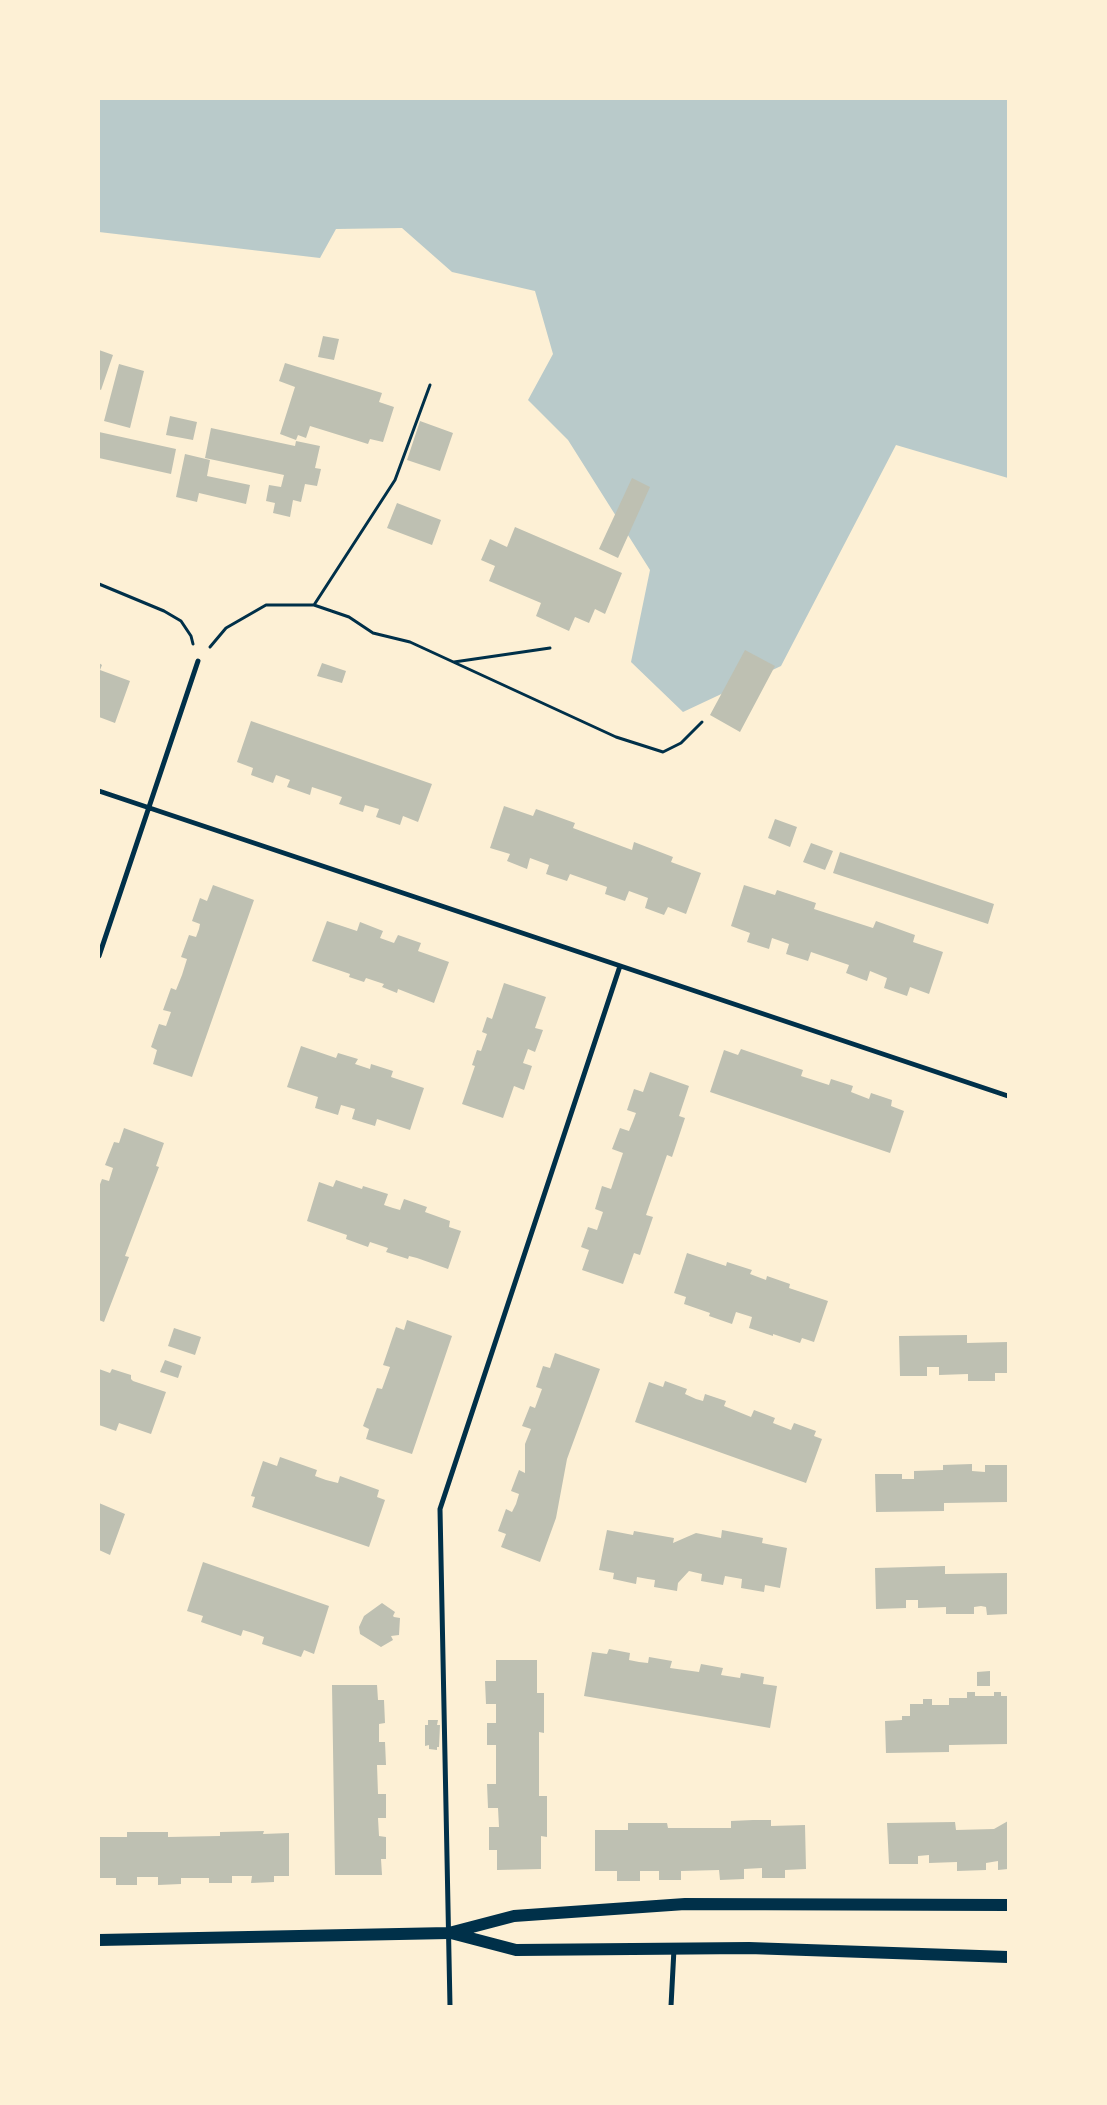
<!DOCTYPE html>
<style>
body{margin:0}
#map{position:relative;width:1107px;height:2105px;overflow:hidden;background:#fdf0d5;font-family:Georgia,serif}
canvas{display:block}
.frame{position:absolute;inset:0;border:100px solid #fdf0d5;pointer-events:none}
</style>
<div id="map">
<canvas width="1107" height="2105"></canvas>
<div class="frame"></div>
</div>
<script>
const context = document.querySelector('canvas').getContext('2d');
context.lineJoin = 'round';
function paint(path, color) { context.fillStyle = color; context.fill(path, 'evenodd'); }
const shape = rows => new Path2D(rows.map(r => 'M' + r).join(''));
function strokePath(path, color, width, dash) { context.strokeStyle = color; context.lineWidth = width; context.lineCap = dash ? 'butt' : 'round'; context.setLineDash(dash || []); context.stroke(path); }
paint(shape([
 [99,99,1008,99,1008,478,896,445,781,666,683,712,631,662,650,570,568,440,528,400,553,354,535,291,452,272,402,228,336,229,320,258,99,232]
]), '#b9caca');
paint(shape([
 [323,336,339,339,334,360,318,357],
 [99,350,113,355,101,390,99,389],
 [285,363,382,393,379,402,394,407,383,442,370,439,368,444,310,426,306,438,298,435,296,440,280,434,295,387,279,381],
 [119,364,144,371,130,428,104,421],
 [170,416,197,422,193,440,166,435],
 [420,421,453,433,440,471,407,460],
 [211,428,295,446,296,441,320,446,315,468,321,469,317,486,305,484,301,502,293,500,290,517,273,513,275,503,266,501,269,485,281,487,284,475,205,458],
 [99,432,176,449,171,474,99,458],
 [185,454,210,460,207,476,250,485,246,504,199,493,197,502,176,497],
 [632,478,650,487,618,558,599,549],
 [397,503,441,520,432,545,387,528],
 [515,527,622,573,605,614,595,609,589,623,575,617,569,631,536,616,541,603,489,581,495,566,481,560,490,539,507,547],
 [745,650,775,666,740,732,710,715],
 [99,663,102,665,100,670,130,681,115,723,99,717],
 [322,663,346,671,342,683,317,676],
 [251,721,432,784,418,822,403,816,400,825,376,817,379,809,365,805,363,812,339,804,342,797,312,787,310,795,287,787,290,780,276,775,273,783,251,775,253,768,237,762],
 [504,806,533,816,536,809,575,823,573,828,632,850,634,842,673,857,671,862,701,873,686,914,668,907,664,915,645,908,648,898,629,891,625,901,605,894,607,887,570,874,567,881,546,874,549,865,530,858,527,869,507,861,510,854,490,848],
 [775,819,797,827,790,847,768,838],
 [811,843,833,851,825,870,803,862],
 [840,852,994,904,988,924,833,873],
 [213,885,254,900,192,1077,153,1064,157,1050,151,1047,159,1024,166,1026,171,1012,163,1010,171,988,176,990,182,975,187,959,181,957,189,935,196,937,199,929,200,924,192,921,200,898,207,901],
 [744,885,775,895,777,890,816,903,814,909,873,928,876,921,915,935,913,942,943,952,929,994,910,987,907,996,884,988,887,978,870,971,867,981,846,973,849,965,811,952,808,961,786,954,789,944,772,938,769,949,747,942,750,933,731,926],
 [327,921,357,931,360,922,383,931,380,938,394,943,398,935,421,943,418,951,449,962,434,1003,398,989,397,993,382,987,384,984,366,978,364,982,349,977,350,974,312,961],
 [504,983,546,997,535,1028,543,1030,535,1052,528,1049,523,1063,532,1066,524,1090,514,1086,503,1118,462,1104,475,1066,472,1065,477,1050,481,1051,487,1034,482,1032,487,1017,492,1019],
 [301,1046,336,1058,338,1053,358,1059,355,1064,370,1069,371,1064,393,1071,391,1077,424,1088,410,1130,377,1119,375,1126,352,1119,355,1109,341,1105,338,1115,315,1108,318,1097,287,1087],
 [741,1049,803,1070,801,1076,829,1085,831,1079,853,1086,851,1092,869,1099,871,1093,892,1100,891,1106,904,1111,890,1153,710,1092,724,1050,738,1055],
 [650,1072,689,1086,679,1116,685,1118,672,1157,667,1155,646,1215,653,1217,640,1255,634,1253,623,1284,582,1270,589,1250,581,1247,588,1227,597,1230,603,1212,595,1209,602,1186,611,1189,623,1153,612,1149,620,1128,629,1131,633,1121,636,1113,627,1110,634,1089,643,1092],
 [124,1128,164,1143,156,1166,159,1167,125,1256,129,1257,104,1322,99,1320,99,1187,102,1179,109,1181,113,1168,105,1165,114,1142,119,1143],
 [336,1180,362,1189,363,1186,388,1194,384,1205,393,1208,400,1210,404,1199,427,1207,425,1212,450,1221,449,1227,461,1231,448,1269,417,1258,409,1256,408,1259,386,1252,388,1248,370,1242,368,1247,346,1239,347,1235,344,1234,307,1221,319,1182,333,1187],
 [687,1253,726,1266,727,1262,752,1270,750,1274,766,1280,767,1276,790,1284,789,1288,828,1301,814,1342,802,1338,800,1343,773,1334,773,1336,749,1328,752,1317,736,1312,732,1324,709,1316,710,1313,684,1304,686,1297,674,1293],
 [407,1320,452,1336,412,1454,366,1439,369,1429,363,1426,377,1388,382,1389,390,1367,383,1365,396,1327,404,1330],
 [174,1328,201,1337,195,1355,168,1346],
 [967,1335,967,1343,1008,1342,1008,1373,995,1373,995,1381,968,1381,968,1374,939,1375,939,1367,927,1367,927,1376,900,1376,899,1336],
 [555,1353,600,1369,567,1459,556,1518,540,1562,501,1547,506,1534,498,1531,506,1509,512,1512,516,1504,519,1494,511,1491,519,1470,525,1473,525,1444,531,1429,522,1426,530,1406,535,1408,542,1389,536,1387,543,1366,550,1368],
 [165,1360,182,1366,178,1378,160,1372],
 [99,1369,110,1373,112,1369,131,1375,131,1379,133,1381,166,1392,151,1434,119,1423,116,1431,99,1425],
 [665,1381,687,1389,685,1394,696,1399,703,1401,705,1394,726,1401,724,1406,751,1417,754,1410,775,1418,773,1423,791,1430,794,1423,816,1431,814,1436,822,1439,806,1483,635,1422,649,1382,663,1387],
 [280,1457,317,1470,315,1476,326,1480,338,1483,340,1476,379,1490,377,1497,385,1500,369,1547,252,1507,255,1497,251,1496,263,1461,277,1466],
 [972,1464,972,1471,985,1472,985,1465,1008,1465,1008,1502,944,1503,944,1511,876,1512,875,1474,902,1474,902,1479,914,1479,914,1471,943,1470,943,1465],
 [99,1503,125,1514,110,1555,99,1550],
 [607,1530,633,1535,634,1531,674,1538,673,1543,696,1533,721,1538,722,1530,763,1538,762,1543,787,1548,780,1588,765,1585,764,1592,741,1588,742,1579,725,1576,723,1585,701,1581,702,1574,689,1571,678,1583,677,1591,654,1587,655,1580,648,1579,637,1577,636,1584,613,1579,614,1573,599,1570],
 [203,1562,329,1606,314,1654,304,1650,301,1657,262,1644,264,1637,253,1633,243,1630,241,1636,201,1622,203,1616,187,1611],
 [945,1566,945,1574,1008,1573,1008,1614,987,1615,986,1607,981,1606,974,1607,974,1614,946,1614,946,1607,918,1608,918,1600,906,1600,906,1608,876,1609,875,1568],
 [382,1603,395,1612,393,1616,394,1617,400,1618,399,1635,391,1636,393,1640,381,1647,360,1634,359,1627,364,1616],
 [609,1649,630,1653,629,1660,639,1662,648,1663,649,1657,672,1661,670,1668,699,1672,701,1664,723,1668,721,1675,740,1678,741,1673,764,1677,763,1684,777,1686,770,1728,584,1696,592,1652,607,1654],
 [496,1660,537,1660,537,1693,544,1693,544,1733,539,1732,539,1796,547,1796,547,1837,541,1836,541,1869,497,1870,497,1850,489,1850,489,1827,499,1827,498,1808,488,1808,487,1784,496,1784,496,1745,487,1745,487,1723,496,1723,496,1704,486,1704,485,1681,496,1681],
 [990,1671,990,1686,977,1686,977,1672],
 [332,1685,377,1685,378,1700,384,1700,385,1723,379,1724,379,1742,385,1742,386,1765,377,1765,378,1794,386,1794,386,1818,378,1818,379,1836,386,1837,386,1859,381,1859,382,1875,335,1875],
 [967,1692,975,1692,975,1696,994,1696,994,1692,1001,1692,1001,1696,1008,1696,1008,1744,949,1745,949,1752,886,1753,885,1721,902,1720,902,1716,910,1716,910,1704,923,1704,923,1699,932,1699,932,1705,949,1705,949,1698,967,1698],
 [428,1720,438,1720,437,1725,440,1725,439,1747,437,1747,437,1750,429,1749,429,1745,425,1746,425,1725,428,1725],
 [753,1820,771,1820,771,1826,805,1825,806,1869,785,1870,785,1878,762,1878,762,1868,744,1869,744,1879,720,1880,719,1870,681,1871,681,1880,659,1880,659,1871,640,1871,640,1881,617,1881,617,1871,595,1871,595,1830,628,1830,628,1823,667,1823,668,1828,731,1828,731,1821],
 [1008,1821,1008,1869,998,1870,998,1861,986,1863,986,1870,957,1871,957,1862,929,1863,929,1855,918,1856,918,1864,889,1864,887,1823,955,1822,956,1830,994,1829],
 [264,1831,263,1834,289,1833,289,1876,274,1876,274,1882,251,1883,252,1876,232,1876,232,1883,209,1883,209,1878,181,1878,181,1884,158,1885,158,1877,137,1877,137,1885,116,1885,116,1878,100,1878,100,1837,127,1837,127,1832,168,1832,168,1837,220,1836,220,1832]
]), '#bec0b2');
strokePath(shape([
 [99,584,164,611,181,621,191,636,193,644],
 [314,605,395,480,430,385],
 [210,647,226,628,266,605,314,605,349,617,373,633,410,642,616,737,663,752,681,743,702,722],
 [454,662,550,648]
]), '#003049', 3);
strokePath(shape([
 [99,791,1008,1096],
 [99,956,198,661],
 [450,2006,440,1509,620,966],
 [671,2006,674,1949]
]), '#003049', 5);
strokePath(shape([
 [451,1933,516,1950,749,1948,1008,1957],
 [99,1940,449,1933,514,1916,685,1904,1008,1905]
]), '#003049', 12);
</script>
